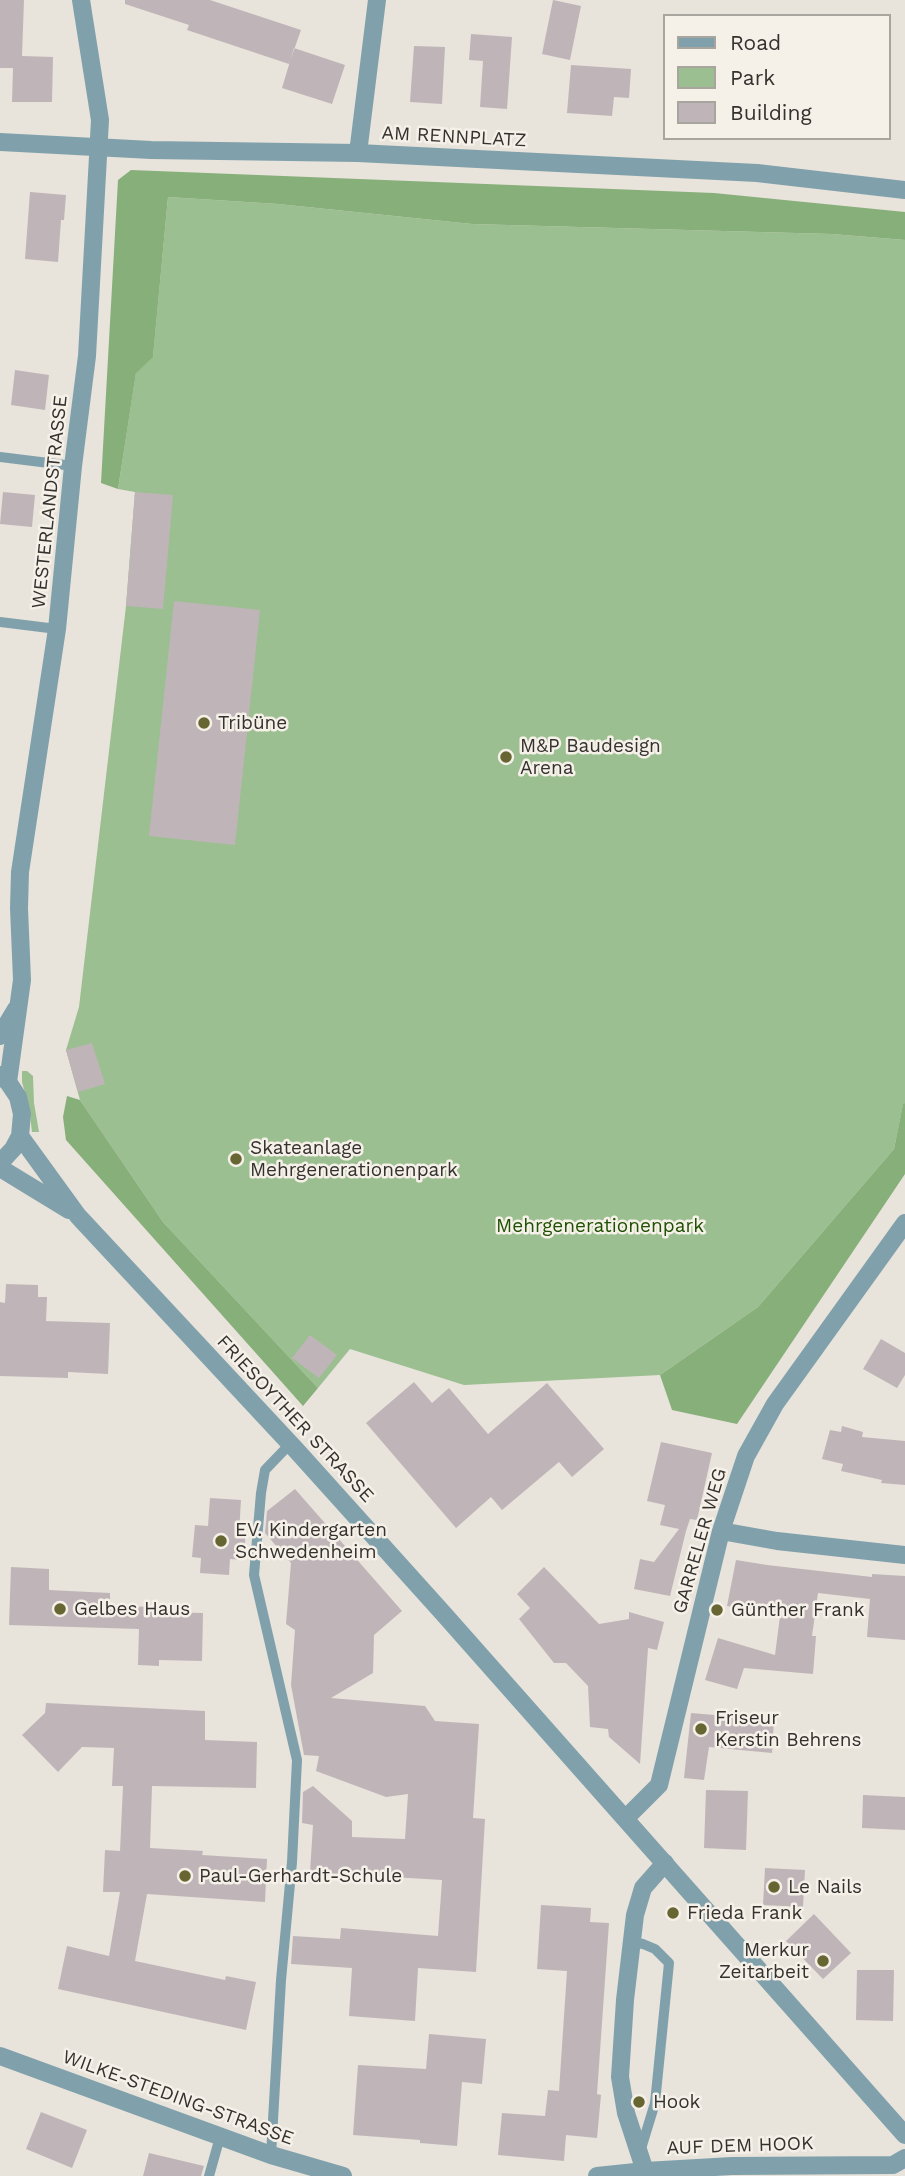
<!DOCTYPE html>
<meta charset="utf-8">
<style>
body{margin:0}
#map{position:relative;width:905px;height:2176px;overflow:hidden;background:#e8e3db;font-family:"Work Sans",sans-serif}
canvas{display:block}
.legend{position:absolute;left:663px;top:14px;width:228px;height:126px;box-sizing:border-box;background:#f5f0e8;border:2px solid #a8a49e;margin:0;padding:9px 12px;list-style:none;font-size:21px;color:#34322f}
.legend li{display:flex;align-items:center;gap:14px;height:35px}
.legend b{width:35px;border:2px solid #a8a49e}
</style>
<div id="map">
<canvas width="905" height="2176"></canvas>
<ul class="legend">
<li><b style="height:9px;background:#80a1ab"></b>Road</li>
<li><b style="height:19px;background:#9bbf90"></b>Park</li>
<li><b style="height:19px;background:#bfb5b8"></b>Building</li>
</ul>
</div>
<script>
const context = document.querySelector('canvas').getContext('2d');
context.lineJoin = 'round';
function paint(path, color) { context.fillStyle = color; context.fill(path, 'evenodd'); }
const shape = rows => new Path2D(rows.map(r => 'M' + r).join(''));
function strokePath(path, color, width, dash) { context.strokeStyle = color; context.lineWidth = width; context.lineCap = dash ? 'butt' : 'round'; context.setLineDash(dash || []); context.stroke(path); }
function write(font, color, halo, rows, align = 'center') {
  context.font = font + ' "Work Sans",sans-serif'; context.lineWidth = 5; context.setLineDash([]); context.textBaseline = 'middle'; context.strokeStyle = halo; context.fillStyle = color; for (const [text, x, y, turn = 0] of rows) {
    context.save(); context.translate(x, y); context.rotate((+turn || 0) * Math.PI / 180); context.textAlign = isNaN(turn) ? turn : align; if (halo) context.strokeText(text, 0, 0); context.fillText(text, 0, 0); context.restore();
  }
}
paint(shape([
 [168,197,278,204,472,224,832,234,905,240,905,1103,903,1105,894,1149,758,1307,660,1375,464,1385,350,1349,318,1388,163,1222,80,1100,66,1050,79,1007,126,606,135,492,118,489,136,372,153,356],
 [22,1071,27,1071,33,1076,34,1103,39,1132,32,1132,29,1107,22,1082]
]), '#9bbf90');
paint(shape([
 [131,170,714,193,905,212,905,240,832,234,472,224,278,204,168,197,153,357,136,373,118,489,101,483,118,180],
 [67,1096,80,1100,163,1222,318,1388,303,1406,66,1140,63,1117],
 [905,1103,905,1174,737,1424,672,1410,660,1375,758,1307,894,1149,903,1104]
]), '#87af7a');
paint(shape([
 [0,0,24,0,22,56,53,57,52,102,12,102,13,68,0,68],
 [125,0,210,0,301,30,289,64,187,30,189,25,125,4],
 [553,0,581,6,570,60,542,54],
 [471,34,512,37,507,109,480,107,483,61,469,60],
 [414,46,445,47,442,104,410,102],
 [294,48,345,65,332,104,282,88],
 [571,65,631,69,629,98,614,97,612,116,567,113],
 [30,192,66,195,64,220,61,220,58,262,25,259],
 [15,370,49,375,45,410,11,405],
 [3,492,35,495,32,527,0,524],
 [135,492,173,495,163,609,126,606],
 [174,601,260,610,235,845,149,836],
 [92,1043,105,1084,78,1092,66,1050],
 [6,1284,38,1285,38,1297,47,1297,46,1321,110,1323,108,1374,68,1372,68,1378,0,1376,0,1302,5,1303],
 [310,1335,337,1355,319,1378,292,1358],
 [881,1339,905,1353,905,1375,897,1388,863,1369],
 [414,1382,432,1403,449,1388,488,1434,547,1383,604,1449,572,1477,559,1462,502,1510,491,1497,456,1528,366,1423],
 [842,1426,863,1432,862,1437,905,1441,905,1485,881,1483,882,1480,841,1471,843,1464,822,1459,830,1430,841,1432],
 [661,1442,712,1453,697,1520,690,1519,686,1531,670,1596,634,1589,640,1559,654,1562,679,1529,660,1525,665,1505,647,1501],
 [295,1489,402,1611,374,1635,373,1673,331,1698,425,1706,435,1721,479,1724,473,1818,485,1819,476,1972,418,1968,415,2021,349,2016,352,1968,291,1964,293,1936,340,1939,341,1928,438,1936,442,1880,310,1872,313,1825,302,1823,303,1792,313,1786,352,1821,352,1837,405,1839,408,1794,386,1797,316,1771,319,1756,304,1755,291,1685,295,1630,286,1624,291,1563,265,1533,267,1511],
 [210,1498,241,1500,239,1533,246,1527,244,1560,230,1559,229,1575,200,1573,201,1558,192,1557,195,1525,208,1526],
 [736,1560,767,1565,872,1577,872,1574,905,1576,905,1640,867,1637,870,1599,818,1593,812,1636,816,1636,813,1674,744,1668,737,1689,705,1680,718,1638,775,1655,780,1616,727,1606],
 [11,1567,49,1569,49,1590,110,1593,110,1606,160,1607,160,1612,203,1613,202,1661,159,1660,159,1666,138,1665,139,1629,9,1625],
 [544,1567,599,1624,629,1619,629,1612,664,1622,657,1650,648,1648,640,1764,609,1737,608,1729,590,1727,588,1686,566,1663,554,1663,519,1619,530,1608,517,1594],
 [46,1703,205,1711,205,1740,257,1742,256,1788,152,1786,150,1848,203,1851,202,1855,267,1859,265,1902,147,1894,135,1961,225,1980,226,1976,256,1982,246,2030,58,1989,67,1946,109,1956,120,1892,103,1892,105,1850,120,1851,123,1786,112,1786,114,1748,82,1747,58,1772,22,1735,45,1713],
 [691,1713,774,1720,772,1753,709,1747,704,1780,684,1778],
 [706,1790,748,1791,746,1850,704,1848],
 [863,1795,905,1797,905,1830,862,1828],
 [765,1868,805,1870,803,1907,763,1905],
 [541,1905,591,1908,590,1922,609,1923,597,2094,601,2095,597,2138,566,2135,564,2161,498,2155,502,2113,545,2116,548,2090,559,2091,567,1971,537,1969],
 [814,1914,851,1953,823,1979,786,1941],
 [857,1970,894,1970,893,2021,856,2020],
 [429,2034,486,2039,482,2084,462,2082,457,2146,420,2143,420,2140,353,2135,358,2065,426,2069],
 [41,2112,87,2130,72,2168,26,2149],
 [149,2153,204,2166,201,2176,143,2176]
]), '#bfb5b8');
strokePath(shape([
 [0,457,73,466],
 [0,622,57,629],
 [632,1942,643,1944,655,1949,669,1963,655,2103,640,2152],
 [271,2155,281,1980,292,1862,297,1760,254,1575,261,1493,265,1470,290,1444],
 [209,2176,220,2137]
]), '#80a1ab', 10);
strokePath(shape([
 [0,142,151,150,358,153,757,173,905,190],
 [358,153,377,0],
 [0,1036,16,1009],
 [8,1082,22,980,19,908,20,872,57,629,73,466,87,356,100,120,81,0],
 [721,1531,777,1541,905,1555],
 [626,1818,659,1785,721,1531,746,1456,775,1404,905,1223],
 [0,2056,271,2155,343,2176],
 [645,2171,626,2113,620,2077,625,2000,635,1915,643,1888,665,1863],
 [597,2176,645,2171,732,2166,893,2165,905,2158]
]), '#80a1ab', 18);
strokePath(shape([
 [0,1075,8,1082,18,1097,22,1114,20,1136,13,1149,0,1163],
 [20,1136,78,1216,297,1451,442,1612,905,2135],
 [0,1168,69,1210]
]), '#80a1ab', 18);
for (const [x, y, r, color] of [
 [204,723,7,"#676532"],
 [506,757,7,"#676532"],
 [236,1159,7,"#676532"],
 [221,1541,7,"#676532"],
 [60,1609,7,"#676532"],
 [717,1610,7,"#676532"],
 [701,1729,7,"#676532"],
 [185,1876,7,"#676532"],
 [774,1887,7,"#676532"],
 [673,1913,7,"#676532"],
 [823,1961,7,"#676532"],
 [639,2102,7,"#676532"]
]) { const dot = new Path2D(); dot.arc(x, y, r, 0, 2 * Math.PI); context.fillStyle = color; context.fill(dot); strokePath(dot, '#f5f0e8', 2.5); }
write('19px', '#34322f', '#f5f0e8', [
 ["AM RENNPLATZ",454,137,3],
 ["WESTERLANDSTRASSE",50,502,-84],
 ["FRIESOYTHER STRASSE",295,1419,47],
 ["GARRELER WEG",700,1541,-74],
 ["WILKE-STEDING-STRASSE",178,2098,20],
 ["AUF DEM HOOK",740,2146,-2]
]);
write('19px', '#34322f', '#f5f0e8', [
 ["Tribüne",218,723],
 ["M&P Baudesign",520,746],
 ["Arena",520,768],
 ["Skateanlage",250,1148],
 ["Mehrgenerationenpark",250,1170],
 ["EV. Kindergarten",235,1530],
 ["Schwedenheim",235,1552],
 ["Gelbes Haus",74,1609],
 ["Günther Frank",731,1610],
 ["Friseur",715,1718],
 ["Kerstin Behrens",715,1740],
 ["Paul-Gerhardt-Schule",199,1876],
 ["Le Nails",788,1887],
 ["Frieda Frank",687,1913],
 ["Merkur",809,1950,"right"],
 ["Zeitarbeit",809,1972,"right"],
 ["Hook",653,2102]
], 'left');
write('19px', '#1e5103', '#f5f0e8', [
 ["Mehrgenerationenpark",600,1226]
]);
</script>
